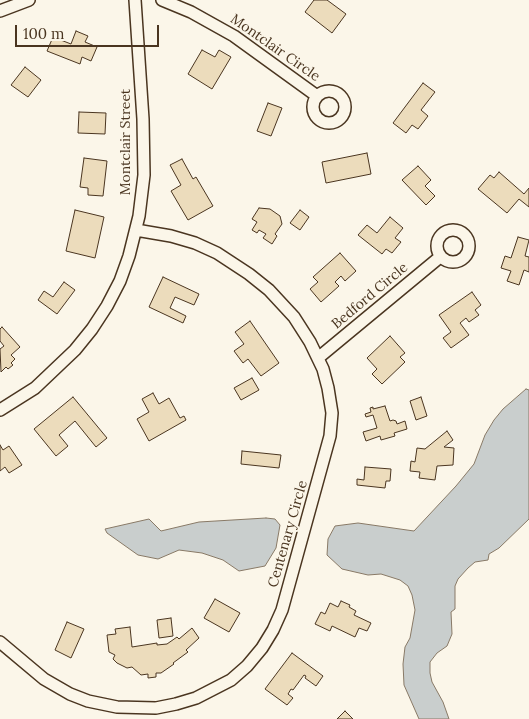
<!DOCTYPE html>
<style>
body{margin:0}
#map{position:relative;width:529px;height:719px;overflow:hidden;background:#fbf6e9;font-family:Lora,serif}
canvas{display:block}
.scale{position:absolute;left:15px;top:25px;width:144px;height:22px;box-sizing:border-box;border:2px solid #4a3520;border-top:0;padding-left:6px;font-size:15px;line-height:18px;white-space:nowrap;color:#4a3520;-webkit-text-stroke:4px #fbf6e9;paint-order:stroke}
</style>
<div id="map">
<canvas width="529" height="719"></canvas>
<div class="scale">100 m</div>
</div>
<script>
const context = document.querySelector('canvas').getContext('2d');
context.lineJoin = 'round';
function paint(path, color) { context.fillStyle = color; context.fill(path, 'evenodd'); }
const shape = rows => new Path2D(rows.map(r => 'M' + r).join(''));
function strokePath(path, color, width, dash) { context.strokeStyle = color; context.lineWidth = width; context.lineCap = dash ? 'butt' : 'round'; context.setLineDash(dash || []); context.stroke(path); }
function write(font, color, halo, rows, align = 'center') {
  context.font = font + ' Lora,serif'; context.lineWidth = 4; context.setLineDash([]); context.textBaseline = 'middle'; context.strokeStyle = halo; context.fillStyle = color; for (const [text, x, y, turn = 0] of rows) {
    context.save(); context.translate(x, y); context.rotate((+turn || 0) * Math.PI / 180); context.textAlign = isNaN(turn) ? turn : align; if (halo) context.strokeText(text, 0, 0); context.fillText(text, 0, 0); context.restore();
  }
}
const water = shape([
 [526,389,529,390,529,519,499,548,489,554,488,560,475,562,468,568,458,579,455,586,455,609,451,612,452,634,447,646,437,653,430,662,430,673,432,682,443,702,449,719,419,719,404,685,403,664,405,647,410,638,415,610,412,595,408,586,400,580,381,574,368,575,342,569,327,555,328,539,335,526,358,523,414,531,456,486,474,464,485,435,494,420,503,409,526,389],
 [266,518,275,519,280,525,276,548,265,566,239,571,223,560,202,553,179,550,158,559,138,555,107,533,105,529,149,519,161,531,199,522,266,518]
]);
paint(water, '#c9cecd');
strokePath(water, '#887966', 1);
const building = shape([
 [314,0,327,0,346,14,332,33,305,12,314,0],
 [76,31,88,36,85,42,97,47,91,61,82,57,80,64,47,51,53,37,71,44,76,31],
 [202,50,215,57,219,50,231,57,212,89,188,74,202,50],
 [25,67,41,80,28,97,11,85,25,67],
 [423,83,435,92,421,110,428,116,418,129,412,125,406,133,393,123,423,83],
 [268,103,282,108,271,136,257,131,268,103],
 [79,112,106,113,105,134,78,133,79,112],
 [367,153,371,174,326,183,322,162,367,153],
 [84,158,107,161,103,196,88,195,88,188,80,187,84,158],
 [182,159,193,179,196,177,213,206,188,220,171,191,181,185,170,165,182,159],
 [418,166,431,180,425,186,435,196,426,205,402,180,418,166],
 [499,172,524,194,529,188,529,207,519,199,507,213,478,189,490,175,494,178,499,172],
 [259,208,270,209,280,216,282,224,275,234,277,236,272,244,263,238,266,234,259,230,257,233,252,230,257,222,252,219,259,208],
 [75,210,104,217,95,258,66,251,75,210],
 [300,210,309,217,300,230,290,223,300,210],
 [390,217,403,228,395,238,401,242,392,253,386,249,382,254,358,235,367,225,377,233,390,217],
 [518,237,529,240,525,256,529,257,529,272,524,270,519,285,507,281,511,271,501,268,505,256,511,258,518,237],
 [340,253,356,271,345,281,341,276,335,282,339,286,321,302,310,289,318,282,313,277,340,253],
 [163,277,199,294,194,305,175,297,170,308,186,316,183,323,149,307,163,277],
 [64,282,75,290,57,314,38,300,44,291,53,297,64,282],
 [472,292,481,305,475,310,479,315,469,322,466,318,460,323,469,335,451,348,443,338,451,332,439,315,472,292],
 [250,321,279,363,261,376,248,359,243,363,234,351,244,344,235,332,250,321],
 [2,327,20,347,11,355,15,359,11,363,13,365,8,369,6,367,1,372,0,349,4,346,0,341,0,329,2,327],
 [390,336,405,353,400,357,405,362,382,384,372,374,377,369,367,358,390,336],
 [252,378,259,390,241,400,234,388,252,378],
 [153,393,159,404,169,398,180,418,184,416,186,420,149,441,137,419,149,412,142,399,153,393],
 [73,397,107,438,96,447,75,421,59,435,68,446,56,456,34,429,73,397],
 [421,397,427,416,416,420,410,401,421,397],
 [385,406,390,421,393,420,396,421,397,424,405,421,407,429,394,433,395,436,381,440,380,436,366,441,363,432,377,428,373,415,366,417,365,414,371,412,370,408,373,407,373,409,385,406],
 [447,431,453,440,444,447,454,448,453,465,437,466,435,480,419,478,420,472,410,471,411,461,415,462,417,448,425,449,447,431],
 [0,445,3,450,9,446,22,465,9,473,5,467,0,471,0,445],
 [242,451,281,455,279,468,241,464,242,451],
 [365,467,391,469,390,481,386,481,385,488,357,485,357,479,364,480,365,467],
 [215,599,240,613,229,632,204,618,215,599],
 [341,601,350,605,349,607,356,611,354,615,371,623,367,631,359,628,355,637,332,626,330,631,315,624,321,612,325,614,330,603,338,607,341,601],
 [171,618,173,636,159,638,157,620,171,618],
 [67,622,84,629,71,658,55,650,67,622],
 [130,627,132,647,157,643,157,645,167,644,177,637,179,639,192,628,199,638,186,650,188,652,173,663,174,664,161,673,156,673,156,677,148,678,148,674,141,675,132,667,127,668,117,663,113,659,115,655,109,652,107,635,116,634,115,629,130,627],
 [292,653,323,676,316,686,305,678,306,676,304,675,293,690,291,689,288,694,293,698,287,705,265,689,292,653],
 [345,711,353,719,337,719,345,711]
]);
paint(building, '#ecdcbc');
strokePath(building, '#4a3520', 1);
const minor = shape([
 [162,0,191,12,234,36,317,96],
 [0,11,29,0],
 '313 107a16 16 0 1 1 32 0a16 16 0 1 1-32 0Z',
 '437 246a16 16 0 1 1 32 0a16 16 0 1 1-32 0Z',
 [318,358,440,257],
 [0,410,35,388,75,350,92,329,107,306,120,281,129,256,139,216,144,175,143,119,135,0],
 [0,642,44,679,70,694,88,701,117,707,156,708,176,704,196,698,231,680,247,666,262,648,273,630,282,610,330,436,332,413,328,388,323,369,310,342,294,317,269,290,249,274,217,253,195,243,171,236,136,230]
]);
strokePath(minor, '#4a3520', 14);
strokePath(minor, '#fbf6e9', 11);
write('14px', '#4a3520', '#fbf6e9', [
 ["Montclair Circle",275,48,35],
 ["Montclair Street",126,142,-90],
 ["Bedford Circle",370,296,-40],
 ["Centenary Circle",288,534,-74]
]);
</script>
